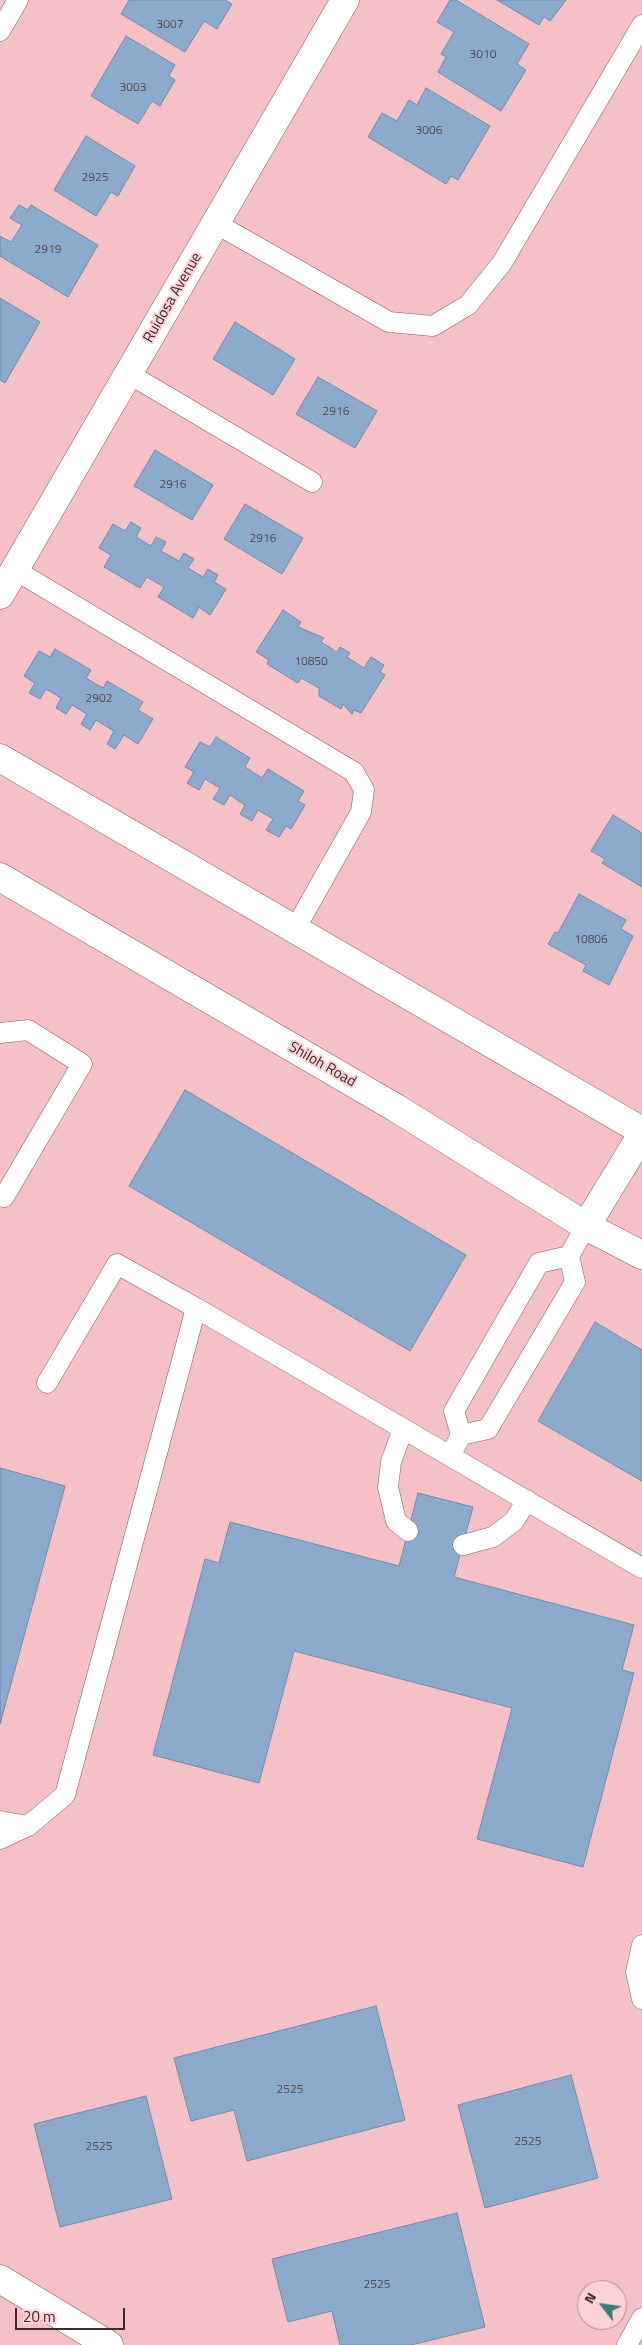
<!DOCTYPE html>
<style>
body{margin:0}
#map{position:relative;width:642px;height:2345px;overflow:hidden;background:#f5c1c7;font-family:"Titillium Web",sans-serif}
canvas{display:block}
.north{position:absolute;left:577px;top:2280px;width:50px;height:50px;box-sizing:border-box;background:#fcd2d6;border:1px solid #b08f92;border-radius:50%;rotate:300deg;font-size:14px;font-weight:700;line-height:20px;text-align:center;color:#3e2a2c}
.north::after{content:'';display:block;margin:auto;width:18px;height:22px;background:#367e7a;clip-path:polygon(50% 0,100% 100%,50% 72%,0 100%)}
.scale{position:absolute;left:15px;top:2308px;width:110px;height:22px;box-sizing:border-box;border:2px solid #3e2a2c;border-top:0;padding-left:6px;font-size:15px;line-height:18px;white-space:nowrap;color:#3e2a2c;-webkit-text-stroke:4px #fcd2d6;paint-order:stroke}
</style>
<div id="map">
<canvas width="642" height="2345"></canvas>
<div class="north">N</div>
<div class="scale">20 m</div>
</div>
<script>
const context = document.querySelector('canvas').getContext('2d');
context.lineJoin = 'round';
function paint(path, color) { context.fillStyle = color; context.fill(path, 'evenodd'); }
const shape = rows => new Path2D(rows.map(r => 'M' + r).join(''));
function strokePath(path, color, width, dash) { context.strokeStyle = color; context.lineWidth = width; context.lineCap = dash ? 'butt' : 'round'; context.setLineDash(dash || []); context.stroke(path); }
function write(font, color, halo, rows, align = 'center') {
  context.font = font + ' "Titillium Web",sans-serif'; context.lineWidth = 4; context.setLineDash([]); context.textBaseline = 'middle'; context.strokeStyle = halo; context.fillStyle = color; for (const [text, x, y, turn = 0] of rows) {
    context.save(); context.translate(x, y); context.rotate((+turn || 0) * Math.PI / 180); context.textAlign = isNaN(turn) ? turn : align; if (halo) context.strokeText(text, 0, 0); context.fillText(text, 0, 0); context.restore();
  }
}
const building = shape([
 [129,0,225,0,232,4,217,29,204,21,185,52,121,14,129,0],
 [450,0,456,0,529,44,517,64,526,70,501,111,438,72,446,57,441,54,454,32,437,22,450,0],
 [497,0,566,0,550,21,544,17,539,25,497,0],
 [126,36,175,65,169,76,175,80,160,106,152,101,138,124,91,96,126,36],
 [426,88,490,126,458,180,451,176,446,184,368,137,382,113,397,121,409,100,417,105,426,88],
 [86,136,135,166,118,196,111,192,96,216,54,190,86,136],
 [19,205,28,210,31,205,98,245,68,297,0,256,0,236,11,242,22,225,10,218,19,205],
 [0,298,40,322,5,383,0,380,0,298],
 [235,322,295,359,273,395,213,359,235,322],
 [318,377,377,411,355,448,296,414,318,377],
 [155,450,213,485,192,520,134,486,155,450],
 [245,504,303,538,282,574,224,539,245,504],
 [131,522,141,528,136,537,151,546,156,537,166,542,161,551,179,561,184,553,194,559,188,568,203,577,208,569,218,575,214,582,226,589,210,615,199,607,193,618,158,597,164,587,147,577,140,588,104,567,111,555,99,548,113,524,125,531,131,522],
 [283,610,301,622,298,627,324,638,321,642,337,652,340,647,350,653,347,657,364,668,371,657,384,665,380,672,385,675,361,713,354,710,352,714,343,704,341,709,319,696,319,688,301,678,298,683,267,664,269,660,256,652,283,610],
 [55,649,91,670,86,678,103,688,107,681,143,702,138,710,153,719,138,744,124,735,115,749,107,744,114,731,96,720,90,730,81,724,87,714,72,705,66,714,56,708,61,698,46,689,40,699,29,693,35,683,24,676,39,651,50,657,55,649],
 [216,737,250,758,245,767,262,778,268,769,304,791,298,801,305,805,291,829,286,826,279,837,266,830,273,819,258,810,252,821,240,814,245,805,230,795,224,805,213,799,220,788,205,779,199,790,187,783,194,772,185,767,200,742,210,747,216,737],
 [613,815,642,833,642,887,602,863,605,859,591,851,613,815],
 [579,894,626,920,621,929,633,936,609,985,583,971,586,965,548,944,555,932,558,933,579,894],
 [185,1090,466,1255,410,1351,129,1186,185,1090],
 [595,1322,642,1350,642,1481,538,1421,595,1322],
 [0,1468,65,1486,0,1724,0,1468],
 [418,1493,473,1507,454,1577,634,1625,622,1670,634,1673,583,1867,477,1839,512,1708,294,1651,259,1783,153,1755,205,1559,219,1563,230,1522,399,1566,418,1493],
 [376,2006,405,2120,247,2161,234,2110,191,2121,174,2058,376,2006],
 [571,2075,598,2178,485,2208,458,2105,571,2075],
 [146,2096,172,2199,60,2227,34,2124,146,2096],
 [457,2213,485,2327,411,2345,340,2345,332,2311,288,2322,272,2259,457,2213]
]);
paint(building, '#8cabcc');
strokePath(building, '#6e8cac', 1);
const service = shape([
 [0,31,18,0],
 [215,223,389,322,433,326,468,305,502,263,642,25],
 [129,374,312,482],
 [15,570,354,772,364,790,361,812,295,929],
 [0,1033,28,1030,82,1064,4,1197],
 [196,1308,450,1456,461,1435,454,1411,539,1263,569,1256],
 [403,1429,391,1462,388,1487,396,1521,408,1531],
 [461,1435,488,1429,575,1282,569,1256,586,1226],
 [450,1456,642,1568],
 [463,1545,493,1537,514,1521,527,1500],
 [0,1821,28,1826,65,1795,196,1308,117,1264,47,1383],
 [0,1839,28,1826],
 [642,1945,636,1972,642,1999],
 [627,2345,642,2318]
]);
const minor = shape([
 [0,595,345,0],
 [0,2279,109,2345]
]);
const secondary = shape([
 [0,758,642,1131],
 [0,877,396,1108,586,1226,642,1255],
 [586,1226,642,1134]
]);
strokePath(service, '#885b60', 21);
strokePath(minor, '#885b60', 29);
strokePath(secondary, '#885b60', 29);
strokePath(service, '#fff', 20);
strokePath(minor, '#fff', 28);
strokePath(secondary, '#fff', 28);
write('12px', '#524a54', null, [
 ["3007",170,25],
 ["3010",483,55],
 ["3003",133,88],
 ["3006",429,131],
 ["2925",95,178],
 ["2919",48,250],
 ["2916",336,412],
 ["2916",173,485],
 ["2916",263,539],
 ["10850",311,662],
 ["2902",99,699],
 ["10806",591,940],
 ["2525",290,2090],
 ["2525",528,2142],
 ["2525",99,2147],
 ["2525",377,2285]
]);
write('15px', '#3e2a2c', '#fcd2d6', [
 ["Ruidosa Avenue",173,298,-60],
 ["Shiloh Road",322,1065,30]
]);
</script>
